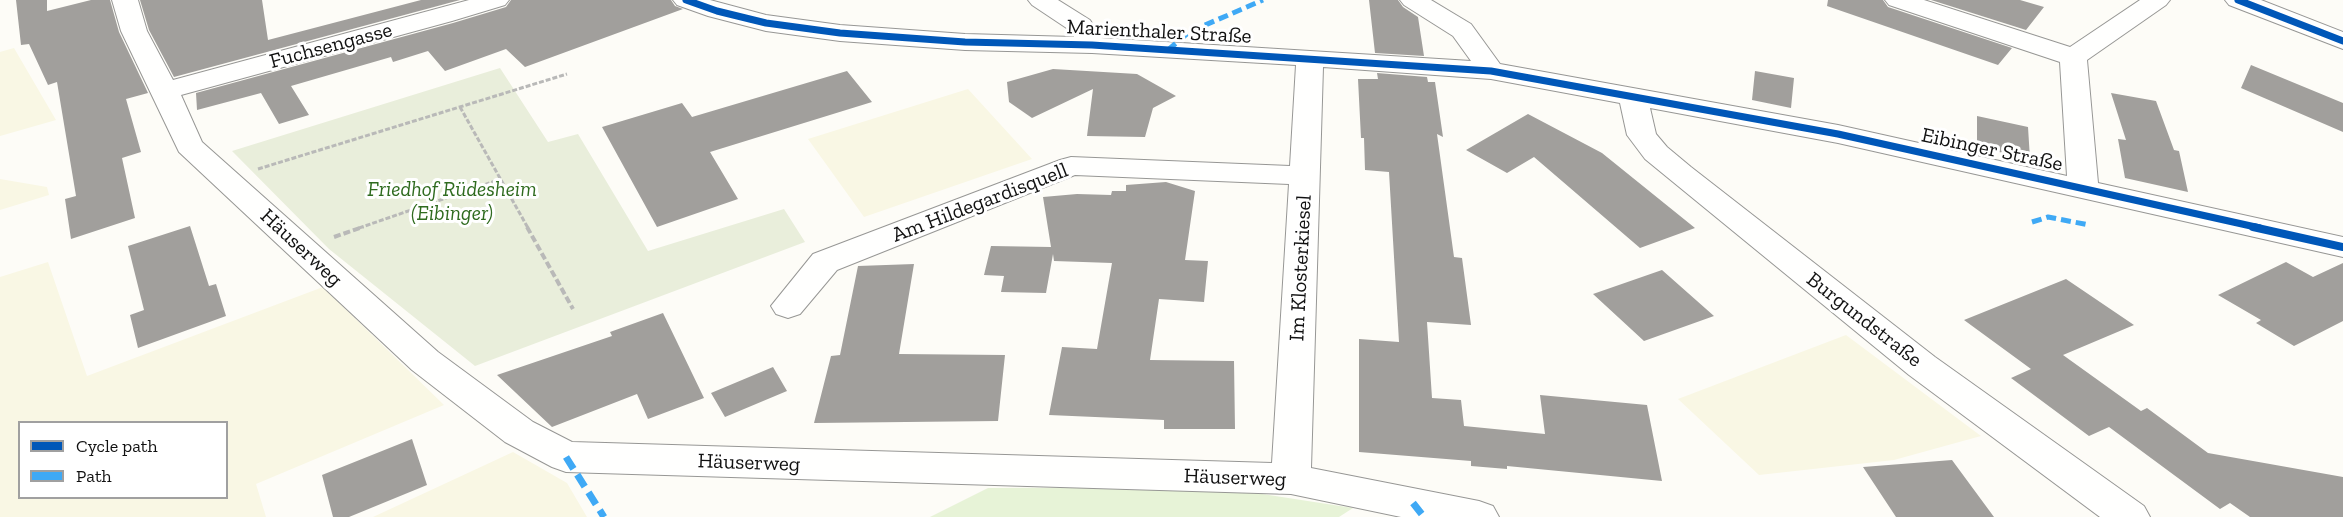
<!DOCTYPE html>
<meta charset="utf-8">
<style>
body{margin:0}
#map{position:relative;width:2343px;height:517px;overflow:hidden;background:#fdfcf7;font-family:"Zilla Slab",serif}
canvas{display:block}
.legend{position:absolute;left:18px;top:421px;width:210px;height:78px;box-sizing:border-box;background:#fff;border:2px solid #a0a0a0;margin:0;padding:8px 10px;list-style:none;font-size:18px;color:#111}
.legend li{display:flex;align-items:center;gap:12px;height:30px}
.legend b{width:30px;border:2px solid #a0a0a0}
</style>
<div id="map">
<canvas width="2343" height="517"></canvas>
<ul class="legend">
<li><b style="height:8px;background:#0057b8"></b>Cycle path</li>
<li><b style="height:8px;background:#3fa9f5"></b>Path</li>
</ul>
</div>
<script>
const context = document.querySelector('canvas').getContext('2d');
context.lineJoin = 'round';
function paint(path, color) { context.fillStyle = color; context.fill(path, 'evenodd'); }
const shape = rows => new Path2D(rows.map(r => 'M' + r).join(''));
function strokePath(path, color, width, dash) { context.strokeStyle = color; context.lineWidth = width; context.lineCap = dash ? 'butt' : 'round'; context.setLineDash(dash || []); context.stroke(path); }
function write(font, color, halo, rows, align = 'center') {
  context.font = font + ' "Zilla Slab",serif'; context.lineWidth = 6; context.setLineDash([]); context.textBaseline = 'middle'; context.strokeStyle = halo; context.fillStyle = color; for (const [text, x, y, turn = 0] of rows) {
    context.save(); context.translate(x, y); context.rotate((+turn || 0) * Math.PI / 180); context.textAlign = isNaN(turn) ? turn : align; if (halo) context.strokeText(text, 0, 0); context.fillText(text, 0, 0); context.restore();
  }
}
paint(shape([
 [14,48,56,120,0,136,0,52],
 [968,89,1032,159,864,217,808,139],
 [0,179,47,187,49,195,0,210],
 [48,262,87,376,323,287,444,405,256,484,266,517,0,517,0,277],
 [20,422,226,422,226,498,20,498],
 [1846,335,1981,436,1894,460,1759,475,1678,399],
 [513,452,567,483,587,517,373,517]
]), '#f9f7e4');
paint(shape([
 [1217,487,1353,508,1339,517,930,517,988,488]
]), '#e7f3d7');
paint(shape([
 [500,68,548,142,578,134,648,251,784,209,805,242,475,366,329,249,232,151]
]), '#e9eedb');
paint(shape([
 [16,0,47,0,47,11,91,0,110,0,119,32,148,93,126,99,141,152,122,158,135,218,71,239,65,199,76,196,57,82,48,85,29,44,21,45],
 [140,0,262,0,268,40,421,0,460,0,174,77,149,30],
 [511,0,671,0,675,6,683,9,525,67,506,49,445,71,428,51,393,62,391,57,291,86,309,115,279,124,261,93,197,110,196,93,453,23,506,7],
 [1369,0,1398,0,1403,7,1418,17,1424,56,1375,53],
 [1828,0,1883,0,1888,7,2012,48,1998,65,1827,6],
 [1931,0,2020,0,2044,7,2026,30],
 [2251,65,2343,103,2343,132,2241,88],
 [1053,69,1137,74,1176,96,1153,108,1145,137,1087,136,1093,89,1032,118,1009,102,1007,82],
 [847,71,872,102,710,152,738,199,657,227,602,127,682,103,692,117],
 [1755,71,1794,78,1791,108,1752,100],
 [1377,73,1427,77,1428,82,1435,82,1443,137,1437,134,1454,257,1462,258,1471,325,1427,322,1432,398,1461,400,1464,426,1545,434,1540,395,1647,405,1662,481,1507,466,1507,469,1471,466,1471,461,1359,452,1359,339,1399,342,1389,172,1365,170,1364,138,1361,138,1358,79,1378,79],
 [2111,93,2156,101,2174,150,2179,151,2188,192,2125,178,2118,139,2126,140],
 [1528,114,1602,153,1695,228,1640,248,1534,157,1507,173,1466,150],
 [1977,116,2028,127,2030,159,1977,147],
 [1166,182,1195,191,1185,260,1208,261,1204,302,1159,299,1150,360,1234,361,1235,429,1164,429,1164,420,1049,415,1062,347,1097,349,1112,263,1054,261,1053,254,1046,293,1001,292,1004,276,984,275,991,246,1051,247,1043,197,1077,194,1111,195,1112,191,1126,191,1126,185],
 [190,226,209,286,216,284,226,316,138,348,130,315,144,310,128,246],
 [2286,262,2313,277,2343,263,2343,321,2294,346,2256,323,2261,320,2218,295],
 [914,264,899,354,1005,355,998,421,814,423,831,356,840,355,858,266],
 [1662,270,1714,316,1644,341,1593,294],
 [2066,279,2134,325,2063,355,2141,411,2147,408,2208,453,2343,477,2343,517,2250,517,2230,503,2220,509,2109,427,2089,436,2011,378,2031,369,1964,320],
 [663,313,704,398,648,419,637,394,552,427,497,375,612,336,610,332],
 [773,367,787,391,725,417,711,393],
 [412,439,427,485,349,517,333,517,322,475],
 [1952,460,1994,517,1896,517,1863,467]
]), '#a19f9c');
const street = shape([
 [112,0,138,0,147,31,173,80,469,0,509,0,505,5,452,21,181,95,202,142,438,352,533,422,572,442,1272,463,1289,184,1075,175,837,270,800,314,788,318,776,314,771,306,813,254,1060,160,1071,157,1290,166,1296,65,1092,53,965,50,840,41,766,31,708,16,677,5,673,0,710,0,766,15,840,25,965,34,1074,37,1071,31,1032,5,1028,0,1058,0,1090,20,1101,38,1471,61,1453,36,1404,5,1400,0,1431,0,1471,24,1500,64,1838,125,2067,176,2060,62,1889,5,1885,0,1924,0,2070,47,2140,0,2170,0,2166,5,2087,60,2098,183,2343,237,2343,257,1838,143,1650,108,1656,134,1667,147,1691,167,1935,357,2144,506,2150,517,2100,517,1909,375,1645,159,1627,135,1620,103,1491,79,1323,67,1311,468,1479,501,1493,506,1499,517,1401,517,1291,494,566,472,552,467,505,442,412,370,179,152,121,31,112,0],
 [2225,0,2261,0,2343,32,2343,49,2229,5,2225,0]
]);
strokePath(street, '#979795', 2);
strokePath(shape([
 [460,107,528,228],
 [258,169,567,74],
 [359,228,501,179]
]), '#b9b9b8', 3, [5, 2]);
strokePath(shape([
 [527,227,573,309],
 [334,237,363,227]
]), '#b9b9b8', 4, [7, 3]);
paint(street, '#fffffe');
strokePath(shape([
 [1168,50,1189,32,1263,0],
 [2032,222,2048,217,2089,225]
]), '#3fa9f5', 5, [10, 5]);
strokePath(shape([
 [566,457,604,517],
 [1413,503,1424,517]
]), '#3fa9f5', 7, [14, 7]);
strokePath(shape([
 [686,0,717,11,766,23,840,33,965,42,1092,45,1491,71,1838,134,2260,228],
 [2238,0,2343,41]
]), '#0057b8', 7);
strokePath(shape([
 [2253,227,2343,247]
]), '#0057b8', 8);
write('21px', '#111', '#fff', [
 ["Marienthaler Straße",1159,32,3],
 ["Fuchsengasse",331,46,-15],
 ["Eibinger Straße",1992,150,12],
 ["Am Hildegardisquell",980,203,-21],
 ["Häuserweg",301,248,43],
 ["Im Klosterkiesel",1301,268,-87],
 ["Burgundstraße",1864,320,38],
 ["Häuserweg",749,463,2],
 ["Häuserweg",1235,478,2]
]);
write('italic 21px', '#2f6b1f', '#fff', [
 ["Friedhof Rüdesheim",452,190],
 ["(Eibinger)",452,214]
]);
</script>
